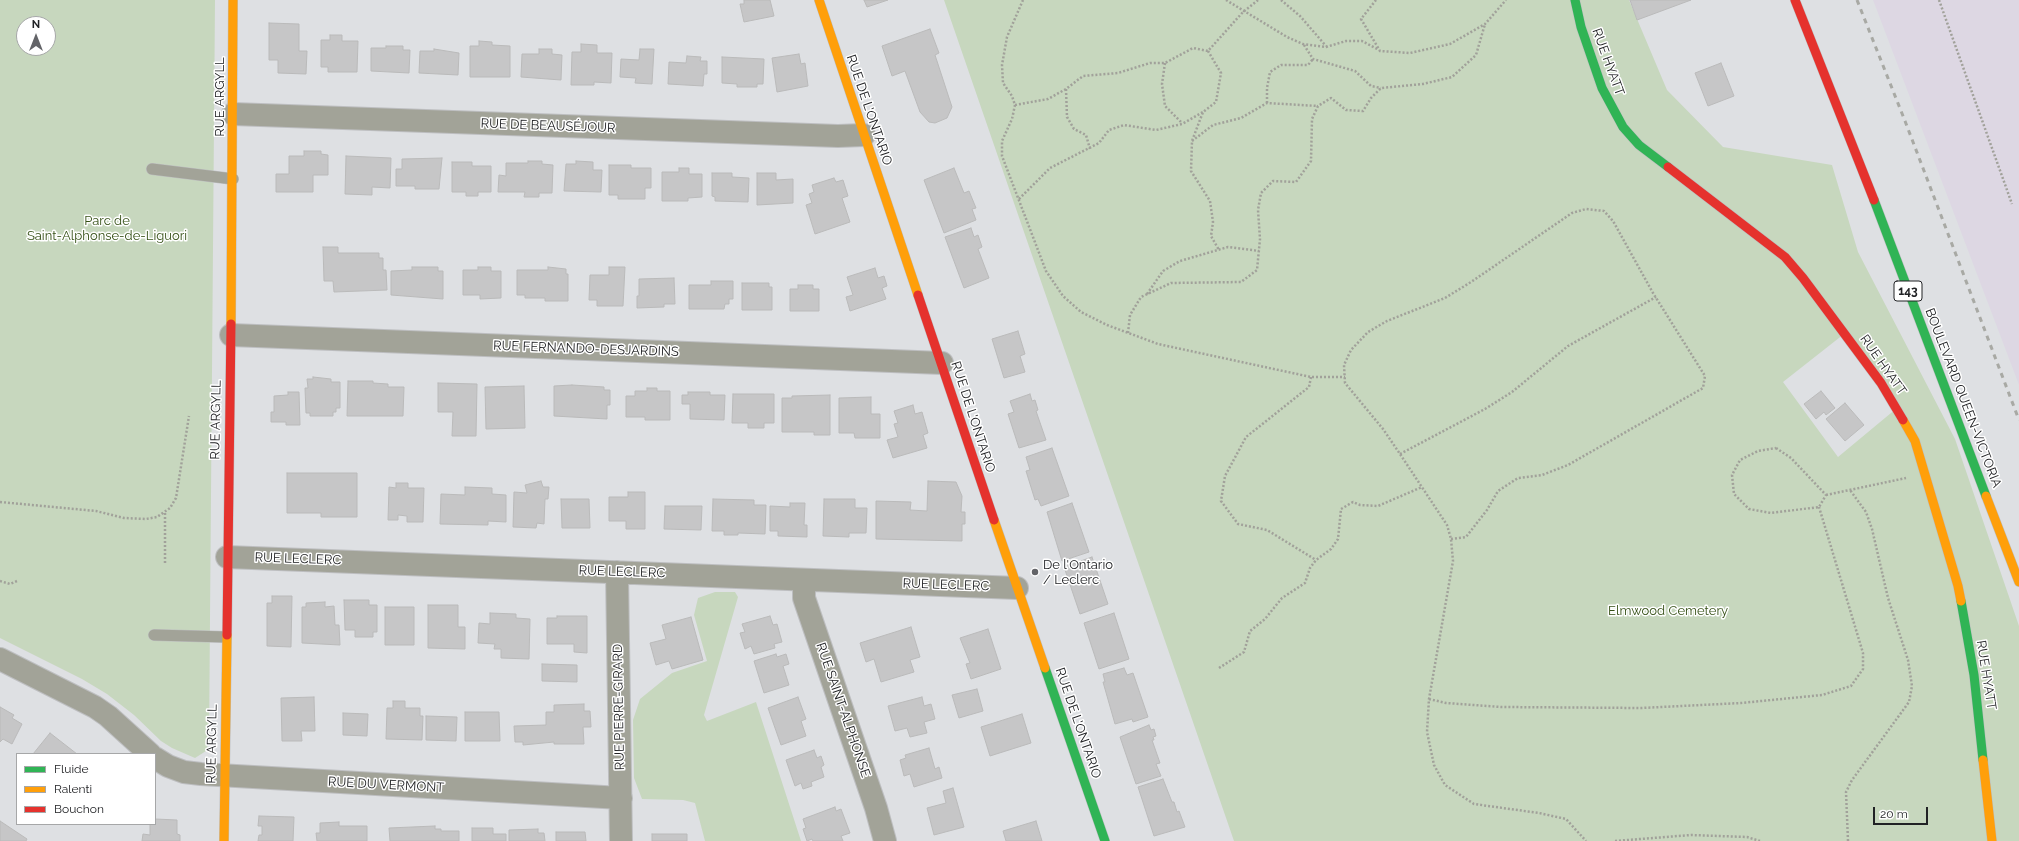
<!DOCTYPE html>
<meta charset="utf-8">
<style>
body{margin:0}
#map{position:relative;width:2019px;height:841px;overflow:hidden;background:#dee0e3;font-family:Raleway,sans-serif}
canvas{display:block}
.legend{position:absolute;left:16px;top:753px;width:140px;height:72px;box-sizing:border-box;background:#fff;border:1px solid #a6a7a8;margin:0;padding:5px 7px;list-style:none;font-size:12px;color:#212225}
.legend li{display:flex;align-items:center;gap:8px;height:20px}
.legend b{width:20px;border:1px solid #a6a7a8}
.north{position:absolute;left:16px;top:16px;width:40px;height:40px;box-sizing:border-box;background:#fff;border:1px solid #a6a7a8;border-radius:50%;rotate:0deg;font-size:11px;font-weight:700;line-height:16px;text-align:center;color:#212225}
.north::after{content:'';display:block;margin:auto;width:14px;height:18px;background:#636468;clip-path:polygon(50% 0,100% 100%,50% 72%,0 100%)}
.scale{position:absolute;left:1873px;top:807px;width:55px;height:18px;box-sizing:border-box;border:2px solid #212225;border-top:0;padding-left:5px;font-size:12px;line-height:14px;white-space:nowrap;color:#212225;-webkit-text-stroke:3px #fff;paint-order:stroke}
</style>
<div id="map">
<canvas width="2019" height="841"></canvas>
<ul class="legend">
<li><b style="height:5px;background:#30b455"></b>Fluide</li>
<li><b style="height:5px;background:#ff9f0a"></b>Ralenti</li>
<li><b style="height:5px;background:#e5322d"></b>Bouchon</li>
</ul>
<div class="north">N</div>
<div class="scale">20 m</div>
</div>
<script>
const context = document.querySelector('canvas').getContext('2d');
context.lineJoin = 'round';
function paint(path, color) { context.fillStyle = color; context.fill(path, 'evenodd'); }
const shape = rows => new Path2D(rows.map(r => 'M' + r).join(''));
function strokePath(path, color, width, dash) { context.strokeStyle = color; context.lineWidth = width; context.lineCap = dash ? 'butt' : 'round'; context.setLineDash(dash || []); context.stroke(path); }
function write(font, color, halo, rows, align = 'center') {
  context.font = font + ' Raleway,sans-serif'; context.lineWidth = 3; context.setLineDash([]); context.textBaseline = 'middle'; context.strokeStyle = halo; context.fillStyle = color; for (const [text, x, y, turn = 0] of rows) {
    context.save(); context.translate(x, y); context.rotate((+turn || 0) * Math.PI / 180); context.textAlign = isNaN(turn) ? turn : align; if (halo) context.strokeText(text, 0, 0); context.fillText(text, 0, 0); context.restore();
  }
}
paint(shape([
 [1873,0,2019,0,2019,385]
]), '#ddd7e3');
paint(shape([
 [0,0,215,0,209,741,206,751,195,758,172,748,161,741,134,715,107,694,82,679,0,638],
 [24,24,48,24,48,48,24,48],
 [944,0,1629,0,1667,90,1723,147,1832,165,1858,252,1955,439,2019,626,2019,841,1234,841],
 [1844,334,1897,408,1838,457,1783,382],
 [715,592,735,592,738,597,704,715,707,721,756,702,801,841,705,841,695,803,683,800,642,799,634,778,633,720,640,699,672,673,707,661,694,615,698,598]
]), '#c7d7be');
const building = shape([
 [744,0,770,0,774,16,744,22,740,4,744,4,744,0],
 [864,0,888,0,867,7,864,0],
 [1630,0,1691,0,1637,20,1630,0],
 [269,23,299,24,299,51,307,51,306,74,278,73,278,60,269,60,269,23],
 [930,29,939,53,935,55,952,107,947,118,935,123,929,122,920,112,905,71,892,76,882,46,930,29],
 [330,35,342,35,342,41,358,41,357,72,328,72,328,67,321,67,321,40,330,40,330,35],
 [479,41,492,42,492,45,510,46,510,77,470,77,470,46,479,46,479,41],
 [581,44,597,45,597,53,612,53,611,83,594,82,594,85,571,85,572,52,581,52,581,44],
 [386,46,403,46,403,50,410,50,409,73,371,71,371,48,386,48,386,46],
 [434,49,459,53,458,75,419,73,420,51,434,51,434,49],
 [539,49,552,49,552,54,562,55,561,80,521,77,522,54,539,54,539,49],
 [640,49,654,49,652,84,635,83,636,78,620,77,621,59,639,60,640,49],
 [799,54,801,64,805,63,808,86,777,92,772,58,799,54],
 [687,56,701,57,700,61,707,61,707,74,704,74,703,86,668,84,669,62,686,63,687,56],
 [722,57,764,59,763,84,757,84,757,87,737,87,737,84,722,83,722,57],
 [1721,63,1734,96,1708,106,1695,73,1721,63],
 [304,151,321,151,321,154,328,155,328,175,313,175,313,192,276,192,276,174,289,174,289,156,304,156,304,151],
 [346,156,391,158,390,188,372,187,372,195,345,194,346,156],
 [442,158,439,189,415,189,415,186,396,186,396,169,402,169,402,159,442,158],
 [528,161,542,161,542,164,553,165,552,193,539,193,539,197,524,197,525,192,498,192,499,175,506,176,506,163,528,163,528,161],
 [576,161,593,162,593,170,602,170,601,192,564,191,566,164,576,164,576,161],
 [452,162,472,162,472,166,491,166,491,192,478,192,478,196,466,196,466,192,452,192,452,162],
 [609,165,631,165,631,168,651,168,651,188,645,188,645,199,618,199,618,195,609,195,609,165],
 [679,168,689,168,689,174,702,174,702,197,688,198,688,201,662,201,662,172,679,172,679,168],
 [954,168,964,193,969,191,976,208,972,209,976,220,944,233,924,180,954,168],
 [712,173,732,173,732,177,749,178,748,202,715,201,715,197,712,196,712,173],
 [757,173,776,173,776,180,793,179,793,203,757,205,757,173],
 [834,178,836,182,843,180,848,196,842,198,850,222,815,234,806,205,812,203,809,194,814,192,812,185,834,178],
 [971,228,974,237,978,235,982,247,978,249,989,278,964,288,945,237,971,228],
 [323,247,338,247,338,253,379,253,379,258,383,258,383,270,386,270,387,290,334,292,333,281,324,281,323,247],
 [412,267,438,267,438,271,443,271,443,299,391,295,391,271,412,270,412,267],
 [478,267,491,267,491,271,501,271,501,298,480,299,480,295,463,295,463,270,478,270,478,267],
 [548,267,566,269,566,274,568,274,568,301,545,301,545,298,525,298,525,295,517,295,517,270,548,270,548,267],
 [609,267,625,267,623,306,597,306,597,300,589,300,590,275,609,275,609,267],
 [875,268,878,278,884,276,887,286,882,288,886,299,850,311,846,297,853,295,847,277,875,268],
 [674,278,675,304,664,304,664,307,637,308,637,296,639,296,639,279,674,278],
 [711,281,733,281,733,299,729,299,729,304,725,304,724,309,689,309,689,285,711,285,711,281],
 [742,283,769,283,769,287,772,287,772,310,742,310,742,283],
 [798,285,813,285,813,289,819,289,819,311,790,311,790,289,798,289,798,285],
 [1018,331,1025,354,1020,356,1025,372,1004,378,992,339,1018,331],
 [313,377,331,379,331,382,340,382,340,408,336,408,336,412,333,412,333,416,310,416,310,413,306,413,305,388,308,388,307,379,313,379,313,377],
 [348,381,373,381,373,383,388,384,388,387,404,387,403,416,347,416,348,381],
 [438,383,477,384,476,436,452,436,453,412,438,412,438,383],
 [572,385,604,387,604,390,610,390,610,405,607,405,607,419,554,416,554,386,572,385],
 [524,386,525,428,486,429,485,387,524,386],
 [647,388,657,388,657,391,670,391,670,420,645,420,645,417,626,417,626,396,635,396,635,391,647,391,647,388],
 [1821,391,1835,408,1826,415,1824,412,1816,419,1804,404,1821,391],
 [288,392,299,392,300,425,286,425,286,422,271,422,271,412,274,412,274,396,288,395,288,392],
 [688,392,710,392,710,395,725,395,724,420,690,419,690,404,682,404,682,395,688,395,688,392],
 [733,394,774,394,774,423,764,423,764,428,748,428,748,423,732,423,733,394],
 [1030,394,1032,401,1035,400,1038,410,1036,411,1046,440,1019,448,1008,414,1014,412,1010,401,1030,394],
 [830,395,830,435,814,435,814,432,782,432,782,398,792,398,792,396,830,395],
 [871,397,871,414,880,414,880,438,855,438,854,433,839,433,839,398,871,397],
 [1845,403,1864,425,1845,441,1826,419,1845,403],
 [913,405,915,414,922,412,928,433,923,435,927,448,893,458,887,440,898,437,894,424,898,423,894,411,913,405],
 [1052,448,1069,496,1041,506,1038,499,1035,500,1026,471,1030,470,1026,457,1052,448],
 [287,473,357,473,357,517,321,517,321,513,287,513,287,473],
 [541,481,543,487,549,487,548,499,545,499,544,524,537,523,536,528,513,527,514,492,527,493,525,485,541,481],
 [928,481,956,482,962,496,961,512,965,512,965,524,962,524,962,541,876,539,876,501,911,502,910,510,927,511,928,481],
 [396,483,408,483,408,488,424,488,423,522,407,522,407,516,398,515,398,520,388,520,389,487,396,488,396,483],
 [465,487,492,488,492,494,506,495,506,522,488,521,488,525,440,524,441,494,465,495,465,487],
 [628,492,645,492,645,529,626,529,626,521,609,521,609,497,628,497,628,492],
 [561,499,589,499,590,528,562,528,561,499],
 [713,499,754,500,754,505,766,505,765,534,738,533,738,535,724,535,724,531,712,531,713,499],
 [824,499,855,499,855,508,867,508,866,533,849,533,849,537,823,536,824,499],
 [790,503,805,503,804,525,807,525,807,537,778,536,778,531,770,531,770,506,790,507,790,503],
 [1072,503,1089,552,1062,561,1047,512,1072,503],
 [665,506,702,506,701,530,664,529,665,506],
 [1092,557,1108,604,1080,614,1064,567,1092,557],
 [272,596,292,596,291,647,267,646,267,603,272,603,272,596],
 [344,600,369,600,369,605,377,605,377,632,373,632,373,637,355,637,355,630,345,630,344,600],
 [325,602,325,607,334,606,335,625,339,625,340,645,302,643,302,607,306,607,306,603,325,602],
 [428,605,458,605,458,627,465,627,465,649,428,648,428,605],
 [385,607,414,607,414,645,385,645,385,607],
 [490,613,516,614,516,618,530,619,529,659,501,658,501,649,494,649,495,644,478,643,479,623,490,624,490,613],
 [1114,613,1129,659,1099,669,1084,623,1114,613],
 [557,616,587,616,587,653,574,652,574,644,547,644,547,618,557,618,557,616],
 [770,616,773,625,777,624,782,642,774,644,775,648,754,654,751,646,745,649,740,633,745,632,742,624,770,616],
 [691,617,703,660,672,669,669,661,656,665,650,643,666,639,662,625,691,617],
 [911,627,920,657,910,660,914,672,881,682,874,659,866,662,860,643,911,627],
 [988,629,1001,669,971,679,966,664,970,663,960,638,988,629],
 [776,654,777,657,786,654,789,664,783,666,789,685,764,693,754,661,776,654],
 [542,664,577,665,577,682,542,681,542,664],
 [1124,668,1127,675,1133,673,1148,717,1133,722,1132,719,1115,724,1103,682,1105,682,1103,674,1124,668],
 [977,689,983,711,959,718,952,695,977,689],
 [314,697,315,731,301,731,302,741,282,741,281,698,314,697],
 [798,697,806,719,801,721,806,736,781,745,768,708,798,697],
 [922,697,924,706,931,704,935,719,924,722,927,733,910,737,907,728,895,731,888,706,922,697],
 [393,701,405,701,405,708,420,708,420,716,423,716,422,740,386,739,387,708,393,708,393,701],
 [584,704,584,711,590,711,591,727,583,727,584,744,554,744,554,742,523,745,523,742,515,742,514,726,546,725,546,712,554,712,554,705,584,704],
 [0,707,14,715,12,718,22,724,12,744,3,739,0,742,0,707],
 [465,712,499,712,500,741,465,741,465,712],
 [343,713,368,714,367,736,343,735,343,713],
 [1022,714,1031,743,990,756,981,727,1022,714],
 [426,716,457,717,456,741,426,740,426,716],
 [1149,725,1151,730,1154,729,1156,736,1153,737,1154,740,1152,740,1160,763,1156,764,1161,776,1136,784,1120,737,1149,725],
 [50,733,77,754,33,754,50,733],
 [929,748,935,769,939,767,942,778,914,787,910,774,904,776,900,760,906,758,905,755,929,748],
 [814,750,817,758,821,756,824,765,821,767,824,777,811,782,812,786,803,789,801,783,795,786,786,760,814,750],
 [1163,779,1172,802,1174,802,1177,812,1179,811,1185,827,1154,836,1138,787,1163,779],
 [953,788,964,827,934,835,927,808,946,803,943,791,953,788],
 [835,807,836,811,841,809,850,833,841,836,843,841,813,841,812,839,807,841,803,829,806,828,803,819,835,807],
 [259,816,294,817,293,841,258,841,259,835,262,835,262,826,258,826,259,816],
 [155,819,177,820,177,834,180,835,180,841,142,841,143,834,150,835,150,824,155,824,155,819],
 [0,821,27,839,26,841,0,841,0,821],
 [1036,821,1042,841,1006,841,1003,831,1036,821],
 [339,822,339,826,367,826,367,841,317,841,316,833,320,833,320,823,339,822],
 [435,826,435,829,441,829,441,831,459,831,459,841,390,841,389,828,435,826],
 [472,828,493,828,493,834,506,834,506,841,472,841,472,828],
 [538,829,538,833,544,833,545,841,509,841,509,830,538,829],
 [556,832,585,832,586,841,556,841,556,832],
 [652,834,687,834,687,841,652,841,652,834]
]);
paint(building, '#c6c6c7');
strokePath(building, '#bababa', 1);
const lane = shape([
 [152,169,233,179],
 [154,635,226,637]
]);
const street = shape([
 [233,114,838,136,864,135],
 [231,335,942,363],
 [227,557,1017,588],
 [617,572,621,841],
 [804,580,804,598,876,808,885,841],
 [0,659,95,707,108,716,150,754],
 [155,758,168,766,184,772,201,774,621,798]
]);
const fast = shape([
 [1575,0,1581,27,1602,88,1623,127,1639,145,1668,167],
 [1874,200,1986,496],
 [1961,601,1974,675,1983,760],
 [1045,668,1105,841]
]);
const slow = shape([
 [819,0,918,295],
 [231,324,233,0],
 [1903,420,1915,441,1958,586,1961,601],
 [1986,496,2019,582],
 [994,520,1045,668],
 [1983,760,1992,841],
 [224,841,227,635]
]);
const jam = shape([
 [1795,0,1874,200],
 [1668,167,1785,257,1803,278,1881,383,1903,420],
 [918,295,994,520],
 [227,635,231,324]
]);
strokePath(lane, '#bdbec0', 12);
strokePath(street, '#bdbec0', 24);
strokePath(fast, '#bdbec0', 10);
strokePath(slow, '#bdbec0', 10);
strokePath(jam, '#bdbec0', 10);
strokePath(shape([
 [1023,0,1007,37,1002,65,1003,83,1012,96,1015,105,1012,119,1002,141,1002,156,1046,271,1063,296,1081,312,1107,325,1158,344,1311,377,1345,377],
 [1226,0,1287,37,1303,44,1326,47,1346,41,1362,41,1379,50],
 [1281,0,1300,16,1326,46],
 [1376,0,1361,19,1380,51,1410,53,1450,44,1485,24,1506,0],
 [1939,0,2012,204],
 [1304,45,1313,59,1355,71,1371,86,1381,88],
 [1208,51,1221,73,1216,102,1203,112,1192,141,1191,171,1210,201,1213,222,1211,236,1219,250],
 [1165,63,1162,84,1165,106,1182,123],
 [1066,89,1067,117,1074,129,1086,135,1090,149],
 [1267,103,1267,88,1270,72,1281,65,1308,65,1313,59],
 [1015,105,1048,99,1066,89,1083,76,1118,73,1150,63,1165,63,1193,48,1208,51,1243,12,1258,0],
 [1192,141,1213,125,1241,118,1267,103,1318,106],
 [1019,199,1050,168,1099,143,1109,130,1124,125,1156,130,1182,124,1203,112],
 [1147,294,1163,271,1180,261,1228,247,1259,251],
 [1128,333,1130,315,1141,297,1171,283,1241,282,1257,270,1260,239,1258,210,1261,193,1273,181,1296,182,1311,161,1312,119,1318,106,1331,98,1346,110,1363,111,1371,98,1381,88,1423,84,1452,77,1476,55,1485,24],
 [1311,377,1309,387,1246,437,1225,476,1221,501,1238,524,1267,530,1316,560],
 [1776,448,1791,458,1826,495,1819,507,1771,513,1749,509,1734,494,1732,475,1740,460,1758,451,1776,448],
 [1400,454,1485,409,1512,392,1568,346,1656,297],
 [1826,495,1906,478],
 [0,502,96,511,124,518,146,519,157,517,170,508,176,498,189,416],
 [1451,539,1466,537,1487,510,1498,491,1518,478,1542,475,1568,465,1703,388,1705,376,1653,293,1613,221,1604,211,1586,209,1572,213,1471,282,1445,298,1387,321,1368,332,1351,350,1344,365,1345,383,1383,429,1400,454,1447,525,1451,539,1453,561,1429,699,1427,732,1434,765,1445,785,1474,804,1539,813,1566,819,1586,841],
 [165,563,165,512],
 [0,581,10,584,17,581],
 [1219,668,1244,652,1250,631,1265,619,1282,598,1305,583,1310,568,1316,560,1331,549,1338,539,1341,509,1353,502,1360,505,1378,506,1422,487],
 [1429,699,1446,703,1501,707,1641,708,1741,703,1822,695,1851,686,1863,669,1863,653,1819,507],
 [1615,841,1691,835,1747,837,1760,841],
 [1848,841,1846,792,1852,780,1909,702,1912,686,1908,660,1888,598,1872,529,1866,512,1850,490]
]), '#a1a19a', 2.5, [2, 2]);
strokePath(lane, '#a2a398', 11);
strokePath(street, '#a2a398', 22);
strokePath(fast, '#30b455', 9);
strokePath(slow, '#ff9f0a', 9);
strokePath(jam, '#e5322d', 9);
strokePath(shape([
 [1857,0,1905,121,2019,420]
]), '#a8a9a4', 3, [5, 5]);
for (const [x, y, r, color] of [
 [1035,572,4,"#636468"]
]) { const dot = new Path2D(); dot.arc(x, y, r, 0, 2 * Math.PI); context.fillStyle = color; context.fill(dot); strokePath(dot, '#fff', 1.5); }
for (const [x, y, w] of [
 [1908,291,28]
]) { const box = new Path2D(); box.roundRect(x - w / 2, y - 10, w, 20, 3); context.fillStyle = '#fff'; context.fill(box); strokePath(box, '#212225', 1); }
write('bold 12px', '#212225', null, [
 ["143",1908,291]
]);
write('13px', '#212225', '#fff', [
 ["RUE HYATT",1608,62,70],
 ["RUE ARGYLL",220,97,-90],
 ["RUE DE L'ONTARIO",869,110,71],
 ["RUE DE BEAUSÉJOUR",548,126,2],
 ["RUE FERNANDO-DESJARDINS",586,349,2],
 ["RUE HYATT",1883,365,55],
 ["BOULEVARD QUEEN-VICTORIA",1963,398,69],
 ["RUE DE L'ONTARIO",973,417,72],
 ["RUE ARGYLL",216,420,-89],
 ["RUE LECLERC",298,559,2],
 ["RUE LECLERC",622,572,2],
 ["RUE LECLERC",946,585,2],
 ["RUE HYATT",1986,675,81],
 ["RUE PIERRE-GIRARD",619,707,-91],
 ["RUE SAINT-ALPHONSE",843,710,71],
 ["RUE DE L'ONTARIO",1078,723,71],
 ["RUE ARGYLL",212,744,-89],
 ["RUE DU VERMONT",386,785,3]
]);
write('13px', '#344f15', '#fff', [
 ["Parc de",107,221],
 ["Saint-Alphonse-de-Liguori",107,236],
 ["Elmwood Cemetery",1668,611]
]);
write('13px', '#212225', '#fff', [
 ["De l'Ontario",1043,565],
 ["/ Leclerc",1043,580]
], 'left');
</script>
